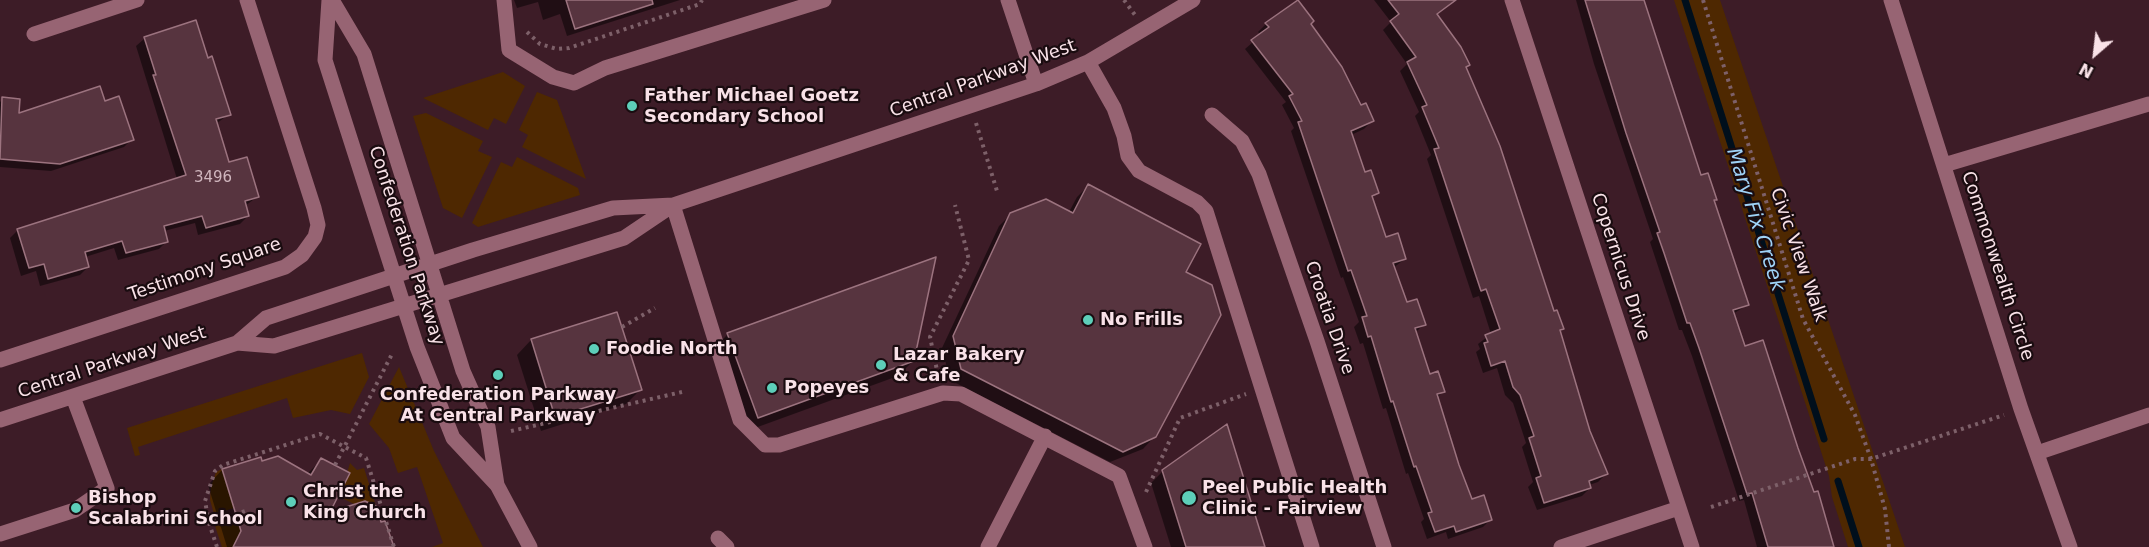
<!DOCTYPE html>
<style>
body{margin:0}
#map{position:relative;width:2149px;height:547px;overflow:hidden;background:#3d1c27;font-family:"DejaVu Sans",sans-serif}
canvas{display:block}
.north{position:absolute;left:2065px;top:24px;width:60px;height:60px;-webkit-text-stroke:4px #1a0c10;paint-order:stroke;rotate:208deg;font-size:16px;font-weight:700;line-height:24px;text-align:center;color:#f9e2e8}
.north::after{content:'';display:block;margin:auto;width:21px;height:27px;background:#f9e2e8;clip-path:polygon(50% 0,100% 100%,50% 72%,0 100%)}
</style>
<div id="map">
<canvas width="2149" height="547"></canvas>
<div class="north">N</div>
</div>
<script>
const context = document.querySelector('canvas').getContext('2d');
context.lineJoin = 'round';
function paint(path, color) { context.fillStyle = color; context.fill(path, 'evenodd'); }
const shape = rows => new Path2D(rows.map(r => 'M' + r).join(''));
function strokePath(path, color, width, dash) { context.strokeStyle = color; context.lineWidth = width; context.lineCap = dash ? 'butt' : 'round'; context.setLineDash(dash || []); context.stroke(path); }
function write(font, color, halo, rows, align = 'center') {
  context.font = font + ' "DejaVu Sans",sans-serif'; context.lineWidth = 4.5; context.setLineDash([]); context.textBaseline = 'middle'; context.strokeStyle = halo; context.fillStyle = color; for (const [text, x, y, turn = 0] of rows) {
    context.save(); context.translate(x, y); context.rotate((+turn || 0) * Math.PI / 180); context.textAlign = isNaN(turn) ? turn : align; if (halo) context.strokeText(text, 0, 0); context.fillText(text, 0, 0); context.restore();
  }
}
paint(shape([
 [1674,0,1720,0,1905,547,1848,547,1832,497,1829,476],
 [503,72,525,86,506,124,494,118,488,130,423,98],
 [537,92,557,100,586,179,522,147,528,135,519,130],
 [426,113,483,141,478,151,492,157,462,218,443,208,413,116],
 [517,157,578,188,580,195,478,227,472,223,501,162,512,167],
 [362,353,369,377,350,414,331,410,293,418,287,398,138,447,140,455,135,456,127,428],
 [399,367,434,451,483,547,432,547,443,543,417,467,398,473,389,448,369,424],
 [350,463,357,470,364,468,376,506,365,501,354,504,340,497],
 [222,469,234,508,214,514,210,500,211,487,216,472],
 [249,515,233,547,222,547,215,526]
]), '#4e2801');
paint(shape([
 [514,0,680,0,567,36,560,14,543,20,538,2,517,8],
 [1374,0,1453,0,1436,15,1468,65,1465,68,1553,313,1562,328,1559,331,1589,431,1606,474,1598,482,1589,485,1590,488,1582,496,1537,510,1528,487,1533,482,1522,447,1526,443,1513,403,1505,395,1497,368,1483,373,1476,352,1480,349,1478,344,1491,334,1479,296,1473,298,1427,159,1431,155,1415,116,1419,112,1400,71,1407,64,1383,30,1391,22],
 [1576,0,1642,0,1700,177,1715,199,1713,201,1747,305,1733,314,1744,348,1796,448,1832,547,1757,547,1744,500,1739,501,1692,356,1682,330,1679,330,1650,242,1653,239,1594,64],
 [1297,1,1340,68,1361,106,1372,121,1364,129,1351,135,1364,174,1377,193,1371,199,1385,239,1405,259,1393,268,1406,304,1424,324,1415,333,1429,376,1443,391,1437,398,1457,465,1471,501,1491,519,1483,527,1448,539,1446,532,1427,539,1421,522,1424,519,1408,473,1406,474,1386,408,1383,409,1363,343,1360,344,1354,327,1359,322,1343,277,1341,278,1291,131,1294,128,1282,105,1286,102,1245,49,1261,35,1258,32,1266,24],
 [195,22,229,114,216,124,228,164,257,197,245,206,248,216,240,224,198,235,195,223,164,231,167,241,159,249,118,260,114,248,85,257,88,267,80,275,40,286,36,271,21,276,10,238,18,230,177,179,136,46,144,39],
 [3,99,18,115,104,103,132,139,124,147,51,171,0,167,0,102],
 [1088,186,1184,272,1155,436,1143,449,1110,462,950,380,942,348,999,226,1011,214,1069,212,1077,197],
 [728,334,913,361,898,376,744,432,713,349],
 [531,340,640,390,626,404,541,431,517,355],
 [260,459,261,463,307,474,321,460,327,514,380,524,392,547,227,547,208,485,222,470],
 [1163,471,1263,547,1171,547,1151,483]
]), '#0007');
strokePath(shape([
 [1685,0,1824,439],
 [1838,481,1859,547]
]), '#000f1c', 7);
const building = shape([
 [566,0,652,0,653,4,575,29,566,0],
 [1298,0,1314,21,1311,24,1342,67,1361,105,1366,103,1374,121,1351,131,1365,172,1371,170,1379,193,1372,196,1386,237,1398,233,1406,259,1393,263,1407,302,1417,299,1426,325,1415,328,1430,374,1438,371,1445,392,1437,394,1459,465,1472,499,1484,495,1492,520,1456,532,1454,526,1435,532,1428,513,1432,512,1416,466,1414,467,1393,401,1391,402,1371,336,1368,337,1362,317,1367,316,1351,270,1348,271,1298,122,1302,121,1289,96,1293,94,1251,40,1269,27,1265,23,1298,0],
 [1388,0,1456,0,1437,14,1461,47,1470,65,1466,67,1500,146,1554,311,1557,310,1564,329,1560,330,1590,431,1608,474,1589,481,1591,488,1544,503,1536,478,1541,476,1529,438,1534,436,1520,395,1513,387,1505,361,1491,366,1484,343,1488,342,1485,335,1500,329,1486,289,1481,291,1434,149,1439,148,1422,107,1427,105,1407,62,1416,57,1390,21,1399,14,1388,0],
 [1585,0,1644,0,1701,175,1708,173,1717,200,1714,200,1749,305,1733,310,1745,346,1763,340,1798,448,1814,492,1818,491,1834,547,1768,547,1752,493,1747,494,1699,348,1690,323,1687,323,1664,253,1657,233,1660,232,1626,133,1585,0],
 [196,20,208,58,212,56,231,115,216,119,229,162,247,157,259,197,245,201,249,216,206,228,202,216,164,226,168,242,126,253,122,241,85,252,89,267,48,279,44,264,29,268,17,229,186,175,153,75,156,75,144,37,196,20],
 [100,86,105,101,119,96,134,140,60,164,0,159,2,97,20,99,19,113,100,86],
 [1088,184,1201,244,1186,272,1212,285,1221,315,1156,437,1123,452,961,369,953,336,1010,213,1046,199,1073,213,1088,184],
 [936,257,914,361,758,418,727,333,936,257],
 [617,312,642,390,555,417,531,339,617,312],
 [1227,424,1265,547,1186,547,1162,470,1227,424],
 [278,456,311,475,321,458,350,473,330,512,365,501,376,506,381,522,385,521,394,547,233,547,241,531,222,469,261,457,262,461,278,456]
]);
paint(building, '#57343f');
strokePath(building, '#9c737f', 1.5);
strokePath(shape([
 [1124,0,1135,15],
 [1703,0,1803,319,1855,415,1871,459,1885,509,1889,547],
 [527,32,540,44,557,49,569,48,700,4,702,0],
 [976,123,997,191],
 [622,327,655,308],
 [938,375,930,337,969,260,955,205],
 [511,431,682,392],
 [335,465,392,354],
 [1146,492,1180,418,1246,394],
 [1711,507,1855,459,1871,459,2004,415],
 [209,523,205,501,215,471,223,465,320,434,366,458,394,547],
 [217,547,209,523,248,510]
]), '#7d6069', 4, [3, 4.5]);
strokePath(shape([
 [329,0,325,60,417,347,453,438,497,485,530,547],
 [332,0,364,54,463,371,488,427,497,485],
 [504,0,509,50,553,77,574,83,605,68,824,0],
 [1008,0,1036,84],
 [1512,0,1692,547],
 [1891,0,2021,409,2070,547],
 [34,34,137,0],
 [1088,62,1114,108,1124,136,1128,156,1139,171,1197,202,1206,211,1312,547],
 [1212,115,1242,141,1259,174,1317,341,1384,547],
 [1944,165,2149,104],
 [673,205,740,420,765,445,779,445,943,393,961,394,1119,476,1145,547],
 [237,343,274,346,624,238,673,205,1036,84,1088,62,1193,0],
 [0,360,285,267,302,255,315,237,318,225,314,208,247,0],
 [0,420,237,343,266,318,473,250,613,208,673,205],
 [2037,453,2149,415],
 [0,534,75,510,107,488,73,397],
 [718,538,727,547],
 [988,547,1045,436],
 [1561,547,1679,508]
]), '#976473', 15);
for (const [x, y, r, color] of [
 [632,106,6,"#5dceb9"],
 [1088,320,6,"#5dceb9"],
 [594,349,6,"#5dceb9"],
 [881,365,6,"#5dceb9"],
 [498,375,6,"#5dceb9"],
 [772,388,6,"#5dceb9"],
 [1189,498,8,"#5dceb9"],
 [291,502,6,"#5dceb9"],
 [76,508,6,"#5dceb9"]
]) { const dot = new Path2D(); dot.arc(x, y, r, 0, 2 * Math.PI); context.fillStyle = color; context.fill(dot); strokePath(dot, '#1a0c10', 2); }
write('15px', '#d0b6be', null, [
 ["3496",213,178]
]);
write('18px', '#f9e2e8', '#1a0c10', [
 ["Central Parkway West",983,79,-20],
 ["Confederation Parkway",406,246,72],
 ["Civic View Walk",1798,255,71],
 ["Commonwealth Circle",1997,266,72],
 ["Copernicus Drive",1620,267,72],
 ["Testimony Square",205,270,-19],
 ["Croatia Drive",1329,318,71],
 ["Central Parkway West",112,363,-18]
]);
write('bold 18px', '#f9e2e8', '#1a0c10', [
 ["Father Michael Goetz",644,96],
 ["Secondary School",644,117],
 ["No Frills",1100,320],
 ["Foodie North",606,349],
 ["Lazar Bakery",893,355],
 ["& Cafe",893,376],
 ["Popeyes",784,388],
 ["Confederation Parkway",498,395,"center"],
 ["At Central Parkway",498,416,"center"],
 ["Peel Public Health",1202,488],
 ["Clinic - Fairview",1202,509],
 ["Christ the",303,492],
 ["King Church",303,513],
 ["Bishop",88,498],
 ["Scalabrini School",88,519]
], 'left');
write('italic 20px', '#9fd3f7', '#1a0c10', [
 ["Mary Fix Creek",1755,220,72]
]);
</script>
